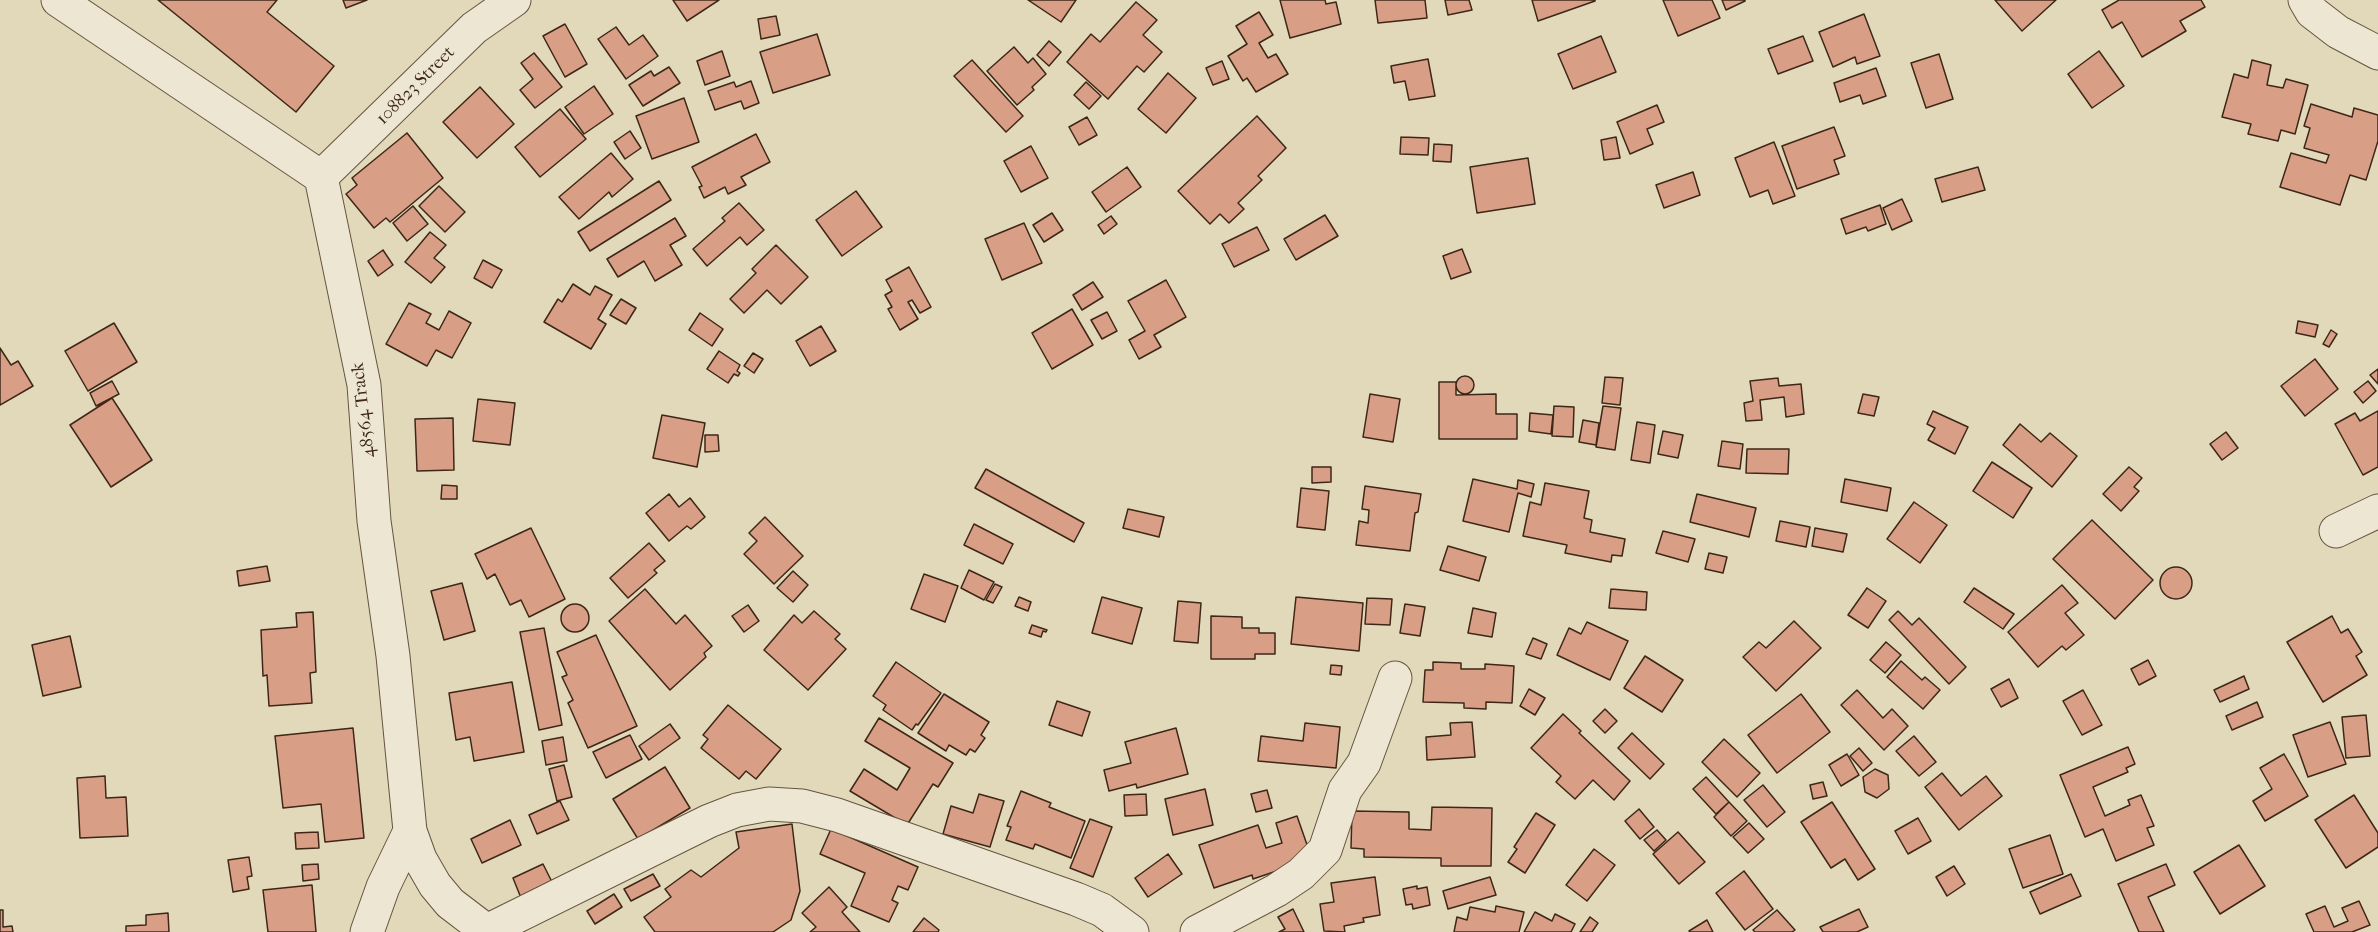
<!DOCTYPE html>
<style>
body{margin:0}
canvas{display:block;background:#e2d9bb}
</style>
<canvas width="2378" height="932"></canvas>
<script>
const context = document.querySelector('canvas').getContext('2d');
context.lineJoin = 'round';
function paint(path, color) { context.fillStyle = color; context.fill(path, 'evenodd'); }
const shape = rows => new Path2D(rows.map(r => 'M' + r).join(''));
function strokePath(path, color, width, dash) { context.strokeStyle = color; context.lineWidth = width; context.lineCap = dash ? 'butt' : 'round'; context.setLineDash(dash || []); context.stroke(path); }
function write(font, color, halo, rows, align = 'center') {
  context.font = font + ' "IM FELL French Canon",serif'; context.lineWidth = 4.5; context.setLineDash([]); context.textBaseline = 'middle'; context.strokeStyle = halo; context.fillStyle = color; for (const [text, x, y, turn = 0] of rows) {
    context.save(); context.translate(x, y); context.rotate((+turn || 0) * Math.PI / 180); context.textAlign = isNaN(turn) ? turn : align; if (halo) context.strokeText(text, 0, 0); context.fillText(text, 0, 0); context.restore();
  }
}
const building = shape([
 [158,0,277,0,267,12,334,66,296,112,158,0],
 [343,0,367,0,346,8,343,0],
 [673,0,719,0,687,21,673,0],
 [1028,0,1076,0,1061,22,1028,0],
 [1280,0,1325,0,1326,4,1336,2,1341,24,1290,38,1280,0],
 [1375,0,1425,0,1427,18,1378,23,1375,0],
 [1445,0,1469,0,1472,10,1448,15,1445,0],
 [1532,0,1595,0,1595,1,1538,21,1532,0],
 [1663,0,1712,0,1720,18,1678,36,1663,0],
 [1722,0,1745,0,1745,1,1726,10,1722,0],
 [1995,0,2056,0,2022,31,1995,0],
 [2119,0,2201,0,2205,7,2180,21,2186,31,2142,57,2122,22,2112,28,2102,10,2119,0],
 [1136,2,1157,20,1143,35,1162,52,1144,72,1137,66,1108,99,1067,62,1091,34,1100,42,1136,2],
 [1259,12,1273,35,1259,43,1268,58,1276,54,1288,74,1256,92,1247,78,1243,81,1228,56,1247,44,1236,26,1259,12],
 [1864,14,1880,56,1857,64,1855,57,1833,67,1819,32,1864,14],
 [776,16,780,35,761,39,758,19,776,16],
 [565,24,587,64,565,77,543,36,565,24],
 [616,27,629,45,643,35,658,56,626,79,598,39,616,27],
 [817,34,830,75,773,93,760,52,817,34],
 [1601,36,1616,72,1573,89,1558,54,1601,36],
 [1803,36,1813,61,1778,74,1768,49,1803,36],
 [1049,41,1061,52,1049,66,1037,55,1049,41],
 [1014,47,1028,63,1033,58,1046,74,1032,87,1034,90,1017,105,987,71,1014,47],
 [722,51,730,76,705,85,697,61,722,51],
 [2099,51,2124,86,2092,108,2068,74,2099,51],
 [534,53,562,87,535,108,520,90,533,79,521,63,534,53],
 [1939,54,1953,99,1926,108,1911,63,1939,54],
 [1428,59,1435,96,1409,100,1405,81,1394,83,1391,66,1428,59],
 [972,60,1023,116,1006,132,954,76,972,60],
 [2252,60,2271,65,2267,85,2283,88,2286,79,2308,85,2295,134,2281,130,2278,141,2248,134,2251,124,2222,117,2234,74,2248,78,2252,60],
 [1222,61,1229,79,1213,85,1206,68,1222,61],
 [669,67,680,83,643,106,629,85,651,71,654,76,669,67],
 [1876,68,1886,96,1863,104,1860,95,1840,102,1834,83,1876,68],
 [1168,73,1196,98,1166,133,1138,109,1168,73],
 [751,81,759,103,744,109,741,101,715,110,708,91,734,82,736,87,751,81],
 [1086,82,1101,96,1089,109,1074,95,1086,82],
 [594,86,613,114,584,134,565,107,594,86],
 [480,87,514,124,477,158,443,122,480,87],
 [684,98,699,142,652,159,636,116,684,98],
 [2311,104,2352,117,2354,108,2378,115,2378,141,2366,180,2350,175,2340,205,2280,187,2291,153,2326,163,2329,155,2304,148,2310,128,2304,126,2311,104],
 [1657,105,1664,122,1647,129,1653,144,1630,154,1617,122,1657,105],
 [560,109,586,139,540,177,515,147,560,109],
 [1257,116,1286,148,1258,176,1262,180,1238,203,1244,209,1229,223,1220,214,1210,224,1178,191,1257,116],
 [1087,117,1097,135,1079,145,1069,127,1087,117],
 [1834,127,1845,156,1834,160,1839,174,1797,189,1782,146,1834,127],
 [630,131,641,148,625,159,614,142,630,131],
 [407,133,443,178,390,222,386,218,374,228,346,194,357,185,352,178,407,133],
 [756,134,770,162,741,177,746,185,728,194,725,187,704,198,699,187,702,186,692,167,756,134],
 [1401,137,1429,138,1428,155,1400,154,1401,137],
 [1616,137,1620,158,1604,160,1601,140,1616,137],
 [1774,142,1795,196,1773,204,1768,190,1750,197,1735,158,1774,142],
 [1434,144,1452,145,1451,162,1433,161,1434,144],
 [1031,146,1048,178,1021,192,1004,161,1031,146],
 [611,153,633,179,612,197,609,192,579,219,559,197,611,153],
 [1528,158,1535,204,1477,213,1470,167,1528,158],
 [1127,167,1141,187,1106,212,1092,192,1127,167],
 [1978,167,1985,190,1942,202,1935,179,1978,167],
 [1693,172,1700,195,1664,208,1656,185,1693,172],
 [659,181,671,200,590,251,578,232,659,181],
 [439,186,465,212,445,232,419,206,439,186],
 [856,191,882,227,842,256,816,220,856,191],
 [1902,199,1912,221,1892,230,1883,208,1902,199],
 [739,203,764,230,747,245,740,237,707,266,693,249,725,221,722,218,739,203],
 [1880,205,1886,224,1868,231,1866,227,1846,234,1841,219,1880,205],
 [413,206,428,224,407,241,393,223,413,206],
 [1052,213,1063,230,1044,242,1033,225,1052,213],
 [1325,215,1338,236,1296,260,1284,239,1325,215],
 [1111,216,1117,224,1104,234,1098,225,1111,216],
 [675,218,686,236,670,245,682,265,655,281,644,261,618,277,607,259,675,218],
 [1024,223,1042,263,1002,280,985,239,1024,223],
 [1257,227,1269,250,1234,267,1222,244,1257,227],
 [430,232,446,245,434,258,445,267,431,283,405,262,430,232],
 [776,245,808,277,781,304,767,290,744,313,730,299,756,273,752,269,776,245],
 [1462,249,1471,272,1451,279,1443,256,1462,249],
 [383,250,393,265,378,276,368,261,383,250],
 [483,260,502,270,492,288,474,278,483,260],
 [909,267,931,307,920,313,912,300,908,302,918,319,900,330,888,309,892,307,885,295,892,291,886,280,909,267],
 [1166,280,1186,317,1154,335,1161,347,1139,359,1129,340,1145,331,1128,301,1166,280],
 [1093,282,1103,297,1082,310,1073,295,1093,282],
 [573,284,590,295,595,286,612,295,598,319,606,324,591,349,544,322,558,299,562,302,573,284],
 [621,299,636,308,626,324,610,315,621,299],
 [409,303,431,314,426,323,439,330,449,311,471,323,452,358,436,350,427,366,386,344,409,303],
 [1072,309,1093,345,1052,369,1032,333,1072,309],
 [1107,312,1117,331,1102,339,1091,320,1107,312],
 [700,313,723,329,712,346,689,330,700,313],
 [2298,321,2318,325,2315,337,2296,333,2298,321],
 [114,323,137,362,88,391,65,351,114,323],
 [821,326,836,351,810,366,796,341,821,326],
 [2331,330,2337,334,2329,347,2323,344,2331,330],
 [0,348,11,365,18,361,33,386,0,405,0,348],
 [719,351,740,365,737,371,740,373,738,376,734,374,728,383,707,369,719,351],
 [753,353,763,359,754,373,744,366,753,353],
 [2315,359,2338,389,2305,416,2281,386,2315,359],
 [2378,369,2378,384,2370,375,2378,369],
 '1456 385a9 9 0 1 1 18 0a9 9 0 1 1-18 0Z',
 [1605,377,1623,378,1620,405,1602,403,1605,377],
 [1778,378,1779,386,1801,384,1804,414,1786,417,1784,397,1760,400,1762,420,1746,421,1744,403,1753,401,1750,381,1778,378],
 [112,381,119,394,96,406,90,393,112,381],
 [2368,381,2376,391,2363,403,2354,392,2368,381],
 [1439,382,1456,382,1456,395,1496,394,1496,414,1517,414,1517,439,1439,439,1439,382],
 [1370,394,1400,399,1393,442,1363,437,1370,394],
 [1863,394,1879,397,1874,416,1858,413,1863,394],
 [112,398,152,460,111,487,70,425,112,398],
 [478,399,515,403,510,445,473,441,478,399],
 [1554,406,1574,407,1573,437,1552,436,1554,406],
 [1603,406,1621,408,1615,450,1596,447,1603,406],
 [1933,411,1968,427,1955,454,1928,440,1935,428,1927,424,1933,411],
 [2378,411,2378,467,2363,475,2335,424,2355,413,2360,421,2378,411],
 [1530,413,1553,415,1551,434,1529,431,1530,413],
 [662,415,705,423,697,467,653,458,662,415],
 [453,418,454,470,417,471,415,419,453,418],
 [1583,420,1599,423,1596,445,1579,442,1583,420],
 [1637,422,1655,425,1650,463,1631,460,1637,422],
 [2020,424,2041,442,2050,433,2077,456,2052,487,2003,445,2020,424],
 [1663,431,1683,435,1678,458,1658,454,1663,431],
 [2226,432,2238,448,2222,460,2210,444,2226,432],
 [705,435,718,435,719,451,705,452,705,435],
 [1722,441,1743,444,1740,469,1718,466,1722,441],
 [1747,449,1789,449,1788,474,1746,473,1747,449],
 [1992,462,2032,488,2013,518,1973,491,1992,462],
 [1312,467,1331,467,1331,482,1312,483,1312,467],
 [2129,467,2142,478,2134,487,2139,491,2121,511,2103,494,2129,467],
 [986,469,1084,523,1074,542,975,488,986,469],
 [1473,479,1517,489,1518,480,1534,484,1531,497,1518,493,1509,532,1463,521,1473,479],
 [1845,479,1891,488,1887,511,1841,502,1845,479],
 [1545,483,1589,491,1584,518,1592,520,1590,532,1625,539,1622,556,1612,555,1611,562,1565,553,1567,545,1523,536,1530,502,1541,505,1545,483],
 [442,485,457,486,457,499,441,499,442,485],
 [1365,486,1421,494,1418,512,1415,513,1410,551,1356,545,1359,521,1368,523,1369,510,1362,509,1365,486],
 [1301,488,1329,491,1325,530,1297,527,1301,488],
 [669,494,679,507,690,498,705,517,691,529,687,526,669,541,646,513,669,494],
 [1697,494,1756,508,1749,537,1690,522,1697,494],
 [1914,502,1947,525,1920,563,1887,539,1914,502],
 [1128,509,1164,517,1159,537,1123,528,1128,509],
 [765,517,803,556,774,584,744,554,757,541,749,533,765,517],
 [2092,520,2153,580,2115,619,2053,559,2092,520],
 [1780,521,1810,527,1806,547,1776,541,1780,521],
 [974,524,1013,544,1003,564,964,545,974,524],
 [531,528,565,599,529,617,521,600,510,605,495,574,487,579,475,554,531,528],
 [1815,528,1847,534,1843,552,1812,546,1815,528],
 [1663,531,1695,539,1688,562,1656,553,1663,531],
 [649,543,665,561,654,570,657,573,628,598,610,578,649,543],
 [1448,546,1486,557,1479,581,1440,570,1448,546],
 [1709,553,1727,557,1723,573,1705,569,1709,553],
 [267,566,270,581,239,586,237,571,267,566],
 '2160 583a16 16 0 1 1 32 0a16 16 0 1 1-32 0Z',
 [969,570,994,582,984,600,961,588,969,570],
 [793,571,808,585,793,602,777,588,793,571],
 [924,574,958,586,945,622,911,609,924,574],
 [462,583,475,631,444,640,431,591,462,583],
 [995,584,1002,587,993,603,986,600,995,584],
 [2062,585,2078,603,2065,613,2084,635,2066,650,2062,646,2038,667,2008,632,2062,585],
 [1867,588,1886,601,1868,628,1848,615,1867,588],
 [1974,588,2014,614,2003,629,1964,602,1974,588],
 [645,589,676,624,685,615,712,646,704,653,706,657,670,690,609,621,645,589],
 [1611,589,1647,592,1646,610,1609,608,1611,589],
 [1019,597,1031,602,1028,611,1015,606,1019,597],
 [1102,597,1142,608,1132,644,1092,633,1102,597],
 [1296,597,1363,603,1359,651,1291,644,1296,597],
 [1367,598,1392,599,1390,625,1365,624,1367,598],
 [1178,601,1201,603,1198,643,1174,641,1178,601],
 '561 618a14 14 0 1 1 28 0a14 14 0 1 1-28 0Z',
 [1405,604,1425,607,1420,636,1400,633,1405,604],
 [748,605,759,621,744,632,732,616,748,605],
 [1473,608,1496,613,1492,637,1468,633,1473,608],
 [814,611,840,634,835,639,846,649,808,690,764,650,794,615,802,623,814,611],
 [1898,611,1912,625,1919,618,1966,667,1949,684,1889,620,1898,611],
 [313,612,316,672,310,673,312,703,269,706,267,675,263,676,261,630,297,627,296,613,313,612],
 [1211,616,1242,617,1242,628,1259,628,1259,633,1275,633,1275,654,1255,654,1255,659,1211,659,1211,616],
 [2332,616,2341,633,2348,629,2362,652,2356,656,2367,675,2323,702,2287,642,2332,616],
 [1794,621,1821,648,1776,691,1743,657,1759,642,1766,648,1794,621],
 [1587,622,1628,641,1610,680,1557,655,1569,628,1581,634,1587,622],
 [1032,625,1047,630,1046,632,1043,631,1041,637,1029,633,1032,625],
 [544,628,562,725,539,730,520,632,544,628],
 [596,635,637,726,588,748,568,703,573,700,562,677,567,675,557,652,596,635],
 [70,636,81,687,43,696,32,645,70,636],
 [1533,638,1547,644,1541,659,1526,654,1533,638],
 [1886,642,1901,655,1885,673,1870,660,1886,642],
 [1645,656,1683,680,1662,712,1624,688,1645,656],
 [2148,660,2156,676,2139,685,2131,669,2148,660],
 [1901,661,1922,680,1925,677,1940,690,1923,709,1887,677,1901,661],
 [896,662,941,693,918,725,916,724,912,730,883,710,886,705,873,696,896,662],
 [1433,662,1461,663,1461,669,1485,669,1485,664,1514,666,1512,703,1486,702,1486,709,1464,708,1464,703,1423,702,1425,670,1433,670,1433,662],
 [1331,665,1342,666,1341,675,1330,674,1331,665],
 [2244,676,2249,689,2220,702,2214,690,2244,676],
 [2009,679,2018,698,2001,707,1991,689,2009,679],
 [512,682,524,752,474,761,470,737,456,740,449,693,512,682],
 [1529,689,1545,698,1535,715,1520,706,1529,689],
 [1857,690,1883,718,1892,709,1908,726,1884,750,1841,705,1857,690],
 [2083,690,2102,725,2082,735,2063,701,2083,690],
 [944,694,989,722,981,735,985,738,975,752,970,749,966,755,949,745,946,751,918,733,944,694],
 [1801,694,1830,732,1777,773,1748,735,1801,694],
 [1057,701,1090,712,1082,736,1049,725,1057,701],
 [2257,702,2263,717,2232,730,2226,716,2257,702],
 [728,705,781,749,756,779,746,771,739,779,701,748,708,739,703,735,728,705],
 [1605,709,1617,721,1605,733,1593,721,1605,709],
 [1563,714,1581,731,1579,733,1630,781,1614,800,1593,780,1575,799,1556,782,1561,776,1531,748,1563,714],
 [2366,715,2370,756,2346,758,2342,717,2366,715],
 [879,718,953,763,938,787,933,784,907,825,850,791,864,769,897,790,910,768,865,741,879,718],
 [1472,722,1475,757,1427,760,1426,737,1451,735,1450,723,1472,722],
 [2330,722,2346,764,2308,777,2293,735,2330,722],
 [1305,723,1340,727,1336,768,1258,761,1261,736,1303,741,1305,723],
 [670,724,680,738,649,760,639,746,670,724],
 [353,728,364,838,325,842,321,804,283,808,275,736,353,728],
 [1176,728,1188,774,1137,788,1136,784,1109,791,1104,770,1131,763,1125,742,1176,728],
 [1632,733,1664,764,1650,779,1618,748,1632,733],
 [630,735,642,759,606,778,593,752,630,735],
 [1914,736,1936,762,1919,776,1896,751,1914,736],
 [563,737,567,761,546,765,542,741,563,737],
 [1724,739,1760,773,1737,797,1702,762,1724,739],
 [2128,747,2135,764,2126,768,2128,772,2093,787,2105,816,2130,805,2128,800,2141,795,2154,826,2147,828,2154,845,2116,861,2103,829,2085,837,2060,775,2128,747],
 [1859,748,1872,763,1863,771,1850,756,1859,748],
 [1847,754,1859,775,1841,786,1829,765,1847,754],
 [2284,754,2308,796,2265,821,2253,801,2272,789,2260,768,2284,754],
 [564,765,572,797,557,801,549,769,564,765],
 [665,767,690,808,638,839,613,799,665,767],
 [1875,769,1888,775,1889,789,1877,798,1865,792,1863,777,1875,769],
 [1942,773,1961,796,1986,776,2002,796,1959,830,1925,787,1942,773],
 [105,776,106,798,126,797,128,836,80,838,77,778,105,776],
 [1706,777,1729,802,1716,814,1693,789,1706,777],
 [1823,782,1827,796,1813,799,1810,785,1823,782],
 [1763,785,1785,812,1767,827,1744,800,1763,785],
 [1205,789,1213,825,1173,835,1165,799,1205,789],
 [1267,790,1272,808,1256,812,1251,794,1267,790],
 [1021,791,1051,803,1049,807,1085,821,1071,858,1035,844,1033,849,1006,840,1011,827,1007,826,1021,791],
 [979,794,1004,801,990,847,943,834,951,806,973,813,979,794],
 [1146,794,1147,815,1125,816,1124,795,1146,794],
 [2354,795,2378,833,2378,847,2346,868,2315,820,2354,795],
 [560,801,569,820,537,834,529,815,560,801],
 [1729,802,1747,821,1731,836,1714,817,1729,802],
 [1832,802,1875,869,1858,880,1845,859,1831,868,1801,822,1832,802],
 [1432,807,1492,808,1491,866,1441,866,1441,858,1364,857,1364,849,1351,848,1352,811,1409,812,1409,829,1431,830,1432,807],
 [1639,809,1654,827,1640,839,1625,821,1639,809],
 [1536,813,1555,825,1525,873,1508,862,1517,849,1514,847,1536,813],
 [1297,816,1312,859,1253,879,1252,875,1214,888,1199,845,1258,825,1266,848,1282,843,1276,823,1297,816],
 [1918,818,1931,841,1908,854,1895,831,1918,818],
 [1090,819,1112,827,1093,877,1070,868,1090,819],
 [510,820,521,845,482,863,471,839,510,820],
 [1749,823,1764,839,1748,853,1733,837,1749,823],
 [792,824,800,891,791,920,773,932,655,932,644,917,671,897,665,889,691,870,701,877,739,848,736,832,792,824],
 [831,829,918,867,908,890,898,886,892,900,898,903,889,922,851,906,865,873,820,854,831,829],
 [1657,830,1666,840,1654,851,1644,840,1657,830],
 [318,832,319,848,296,849,295,833,318,832],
 [1678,832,1705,862,1679,884,1653,854,1678,832],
 [2050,835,2063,874,2023,888,2009,849,2050,835],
 [2239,845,2265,886,2220,914,2194,872,2239,845],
 [1594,849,1615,865,1587,901,1566,885,1594,849],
 [1168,854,1182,874,1148,897,1135,878,1168,854],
 [249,857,252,876,247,877,249,889,233,892,228,860,249,857],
 [318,864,319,879,303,881,302,865,318,864],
 [543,864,553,884,521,898,513,878,543,864],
 [2166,864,2175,885,2148,897,2164,932,2139,932,2118,884,2166,864],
 [1954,866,1965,884,1947,896,1936,877,1954,866],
 [1744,871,1773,909,1745,930,1716,893,1744,871],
 [653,874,660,886,631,901,624,889,653,874],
 [2071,874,2081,896,2040,914,2030,892,2071,874],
 [1375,877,1380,915,1363,918,1364,922,1344,926,1345,932,1324,931,1320,904,1334,902,1331,883,1375,877],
 [1490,877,1496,895,1448,909,1443,891,1490,877],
 [312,885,316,932,268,932,263,890,312,885],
 [1417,886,1417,889,1427,887,1430,905,1413,909,1412,904,1406,905,1403,889,1417,886],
 [829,887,847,907,842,912,860,932,810,932,816,927,802,913,829,887],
 [614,894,622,907,595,924,587,911,614,894],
 [2359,901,2370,925,2352,932,2314,932,2306,914,2325,906,2334,927,2348,921,2342,908,2359,901],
 [1496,906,1524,912,1519,932,1454,932,1457,917,1467,920,1470,907,1495,912,1496,906],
 [1293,909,1304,932,1279,932,1285,929,1278,917,1293,909],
 [1859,909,1868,927,1857,932,1823,932,1820,927,1859,909],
 [0,910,3,910,3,927,12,926,13,932,0,932,0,910],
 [1777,910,1795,930,1792,932,1755,932,1753,930,1777,910],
 [1535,912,1552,921,1555,914,1575,924,1571,932,1524,932,1535,912],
 [168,913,169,932,126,932,126,926,146,925,146,915,168,913],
 [1590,917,1598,923,1592,932,1580,932,1590,917],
 [924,918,939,930,938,932,913,932,924,918],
 [1707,920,1713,932,1690,932,1689,931,1707,920]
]);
paint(building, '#d99f86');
strokePath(building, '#3e2717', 1.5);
const minor = shape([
 [58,0,321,177,364,385,374,521,393,656,410,831,420,859,435,885,450,903,488,932],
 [2305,0,2312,12,2338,32,2378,53],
 [321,177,474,28,514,0],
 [2336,531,2378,511],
 [487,931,709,821,737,810,769,804,802,806,837,815,1076,899,1102,910,1132,932],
 [367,932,383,887,410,831],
 [1197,932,1277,890,1301,874,1325,850,1345,790,1364,763,1395,678]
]);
strokePath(minor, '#675440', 35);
strokePath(minor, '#ece6d3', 33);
write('18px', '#3e2717', '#ece6d3', [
 ["108823 Street",416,86,-45],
 ["48564 Track",364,410,-97]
]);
</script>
